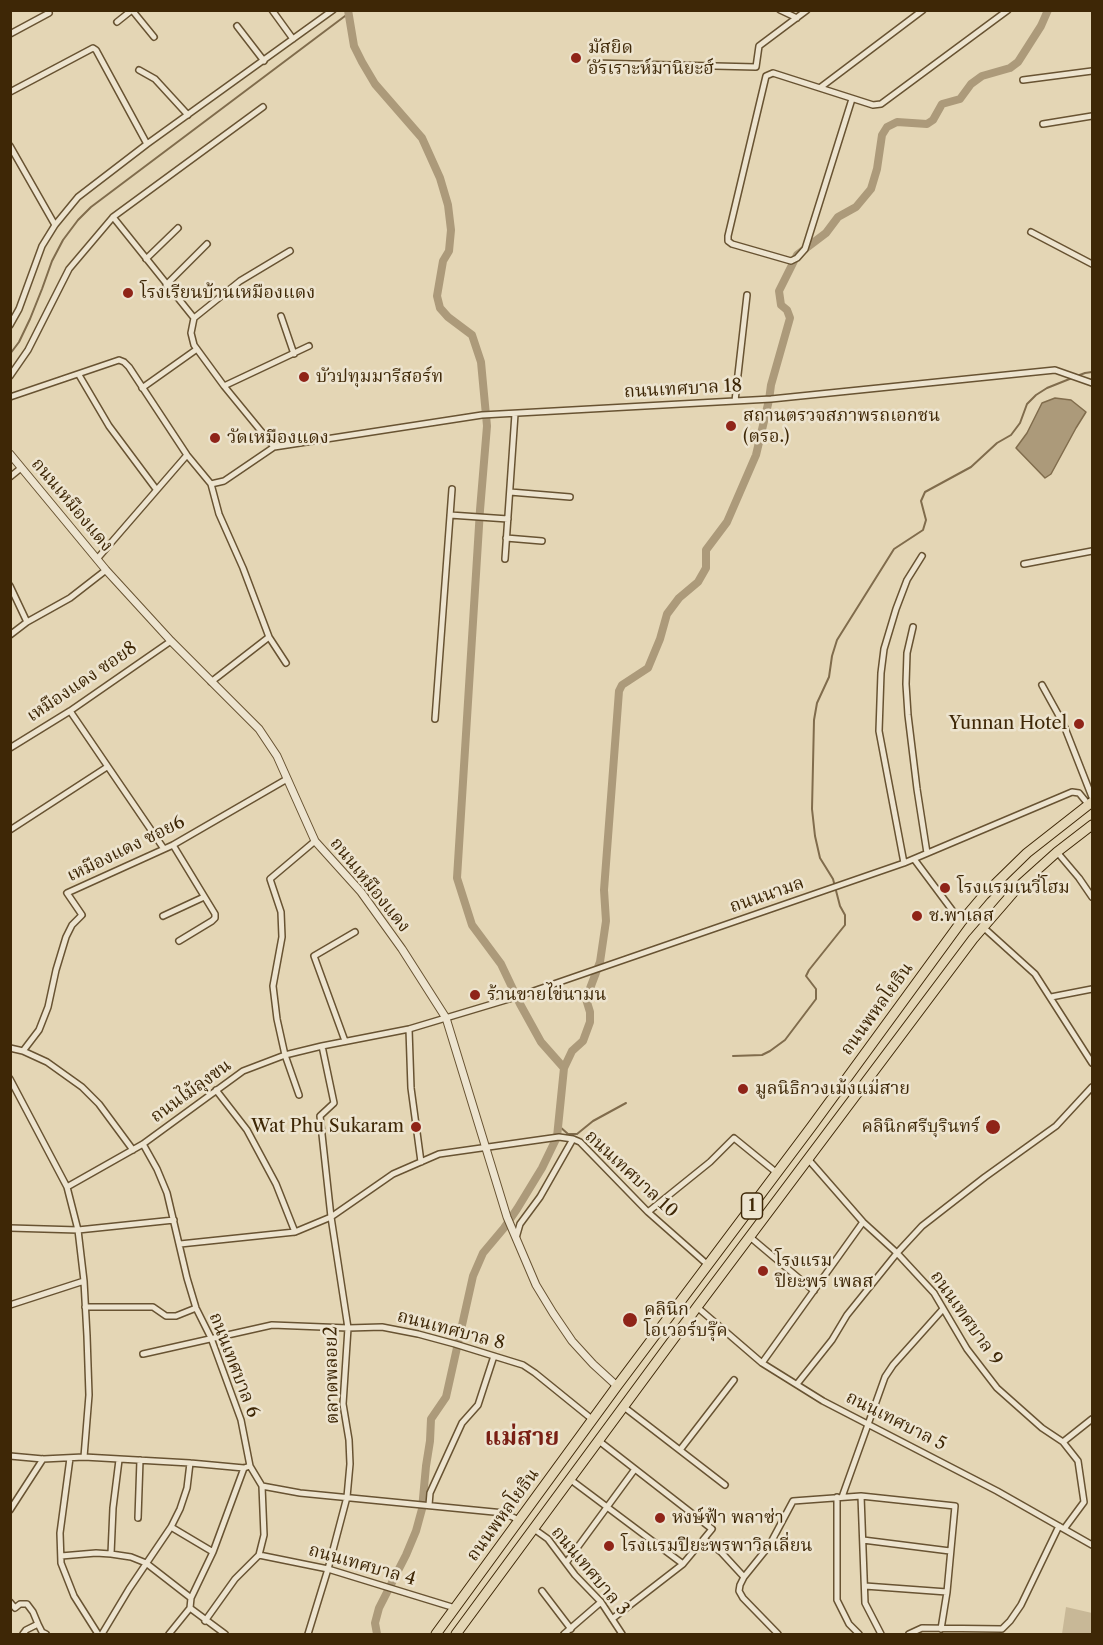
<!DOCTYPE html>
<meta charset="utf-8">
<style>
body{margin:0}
#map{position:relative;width:1103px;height:1645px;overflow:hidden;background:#e4d6b5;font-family:"Libre Caslon Text",serif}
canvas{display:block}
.frame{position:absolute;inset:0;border:12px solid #3e2706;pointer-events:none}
</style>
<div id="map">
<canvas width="1103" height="1645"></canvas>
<div class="frame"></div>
</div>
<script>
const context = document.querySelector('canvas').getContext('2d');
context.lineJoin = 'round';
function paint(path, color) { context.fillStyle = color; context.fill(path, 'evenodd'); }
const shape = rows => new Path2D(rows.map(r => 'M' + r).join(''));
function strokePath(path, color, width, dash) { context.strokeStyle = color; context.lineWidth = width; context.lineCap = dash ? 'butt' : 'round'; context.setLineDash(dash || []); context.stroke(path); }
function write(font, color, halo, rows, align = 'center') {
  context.font = font + ' "Libre Caslon Text","Noto Serif Thai",serif'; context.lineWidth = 5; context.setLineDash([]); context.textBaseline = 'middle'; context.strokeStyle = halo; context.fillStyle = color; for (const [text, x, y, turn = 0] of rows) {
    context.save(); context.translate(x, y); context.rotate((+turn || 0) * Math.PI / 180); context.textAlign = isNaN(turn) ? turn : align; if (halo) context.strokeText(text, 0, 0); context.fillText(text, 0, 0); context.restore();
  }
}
paint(shape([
 [1066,1607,1092,1613,1092,1634,1062,1634]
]), '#c8b897');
const water = shape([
 [1055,398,1071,400,1086,412,1076,428,1051,474,1045,478,1016,448,1027,433,1042,403,1055,398]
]);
paint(water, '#ac9a7a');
strokePath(water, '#806c4c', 1.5);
strokePath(shape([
 [10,354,19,342,30,319,42,289,52,261,63,240,78,220,91,207,353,10],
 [1077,376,1085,373,1092,372],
 [733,1056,762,1055,770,1051,785,1040,816,999,816,989,806,976,809,970,845,925,845,915,840,906,833,879,820,858,815,836,812,809,814,720,817,703,829,677,832,656,837,640,894,549,923,530,926,520,921,501,925,492,971,467,997,443,1011,435,1020,423,1027,404,1036,395,1047,388,1072,378],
 [559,1126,568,1134,577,1134,593,1121,626,1103]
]), '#806c4c', 2);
strokePath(shape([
 [348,10,354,46,362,62,375,84,422,138,440,178,448,205,451,230,449,251,443,261,437,296,440,308,448,317,472,335,481,362,487,426,480,510,457,878,472,925,501,964,520,1004,541,1042,564,1068],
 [377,1634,375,1623,379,1608,406,1555,416,1531,422,1509,426,1466,430,1441,431,1419,446,1397,473,1276,483,1253,504,1228,517,1209,542,1168,557,1137,564,1068,572,1051,583,1041,590,1022,590,1012,586,999,600,962,606,921,604,890,619,691,622,685,648,668,660,639,667,614,679,598,698,582,706,568,706,550,727,522,756,455,769,400,771,385,790,318,787,310,781,305,779,291,797,255,826,233,838,217,856,207,871,189,877,169,882,135,887,127,897,122,927,124,933,120,942,104,960,99,971,84,982,76,1010,68,1018,62,1041,26,1048,10]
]), '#ac9a7a', 8);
const minor = shape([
 [272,10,293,39],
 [780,10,797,18],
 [117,22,132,10,154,37],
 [237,26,264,61],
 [10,34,49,13],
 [591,63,756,67,759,46,807,10],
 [139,70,155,79,188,115],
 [1023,80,1092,71],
 [821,87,923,10],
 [10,92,93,48,96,50,147,144],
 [852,99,805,249,797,258,791,261,732,244,728,241,728,236,766,76,773,73,873,105,881,104,1008,10],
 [263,107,113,217,194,318,191,333,194,345,224,386,274,447],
 [1043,124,1092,116],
 [10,146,55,225],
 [1031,232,1092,264],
 [146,259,178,228],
 [166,285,207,244],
 [281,316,294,354],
 [194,318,240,281,290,251],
 [10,325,19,309,42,246,55,225,78,197,147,144,333,10],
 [79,375,109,426,156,489],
 [10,376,28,350,69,269,113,217],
 [224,386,309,346],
 [142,388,197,349],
 [10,397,119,360,124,362,129,367,187,455,211,484,224,481,274,447,482,415,771,399,1055,370,1092,383],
 [735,401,747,295],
 [10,477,21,468],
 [211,484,219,514,243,568,269,637,211,682],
 [510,492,570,497],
 [450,515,508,519],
 [506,538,542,541],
 [97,559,187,455],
 [505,559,515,414],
 [1024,564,1092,551],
 [10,586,27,622],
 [913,627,907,653,906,684,908,715,917,789,927,853],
 [10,635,27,622,70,598,106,570],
 [269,637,286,663],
 [1042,685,1063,723,1092,797],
 [70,711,164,849],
 [435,719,452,489],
 [10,748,70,711,171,641],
 [10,830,107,767],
 [173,845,215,914,215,918,212,921,179,941],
 [1057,852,1079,878,1092,897],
 [914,859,961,922],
 [904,863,879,731,881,673,884,649,896,609,907,580,922,556],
 [163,916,204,897],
 [983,927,1035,974,1092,1063],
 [1051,997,1092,989],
 [409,1029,411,1088,421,1162],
 [345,1041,314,956,355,932],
 [10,1048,23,1051,47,1062,82,1087,99,1104,133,1150],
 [23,1051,39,1030,48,1007,56,970,66,937,72,925,82,915,67,893,173,845,287,779],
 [10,1079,67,1187,78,1230,84,1281,87,1336,89,1395,84,1457],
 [216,1090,247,1130,276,1184,295,1232],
 [299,1095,285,1055,277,1019,273,986,282,937,281,912,270,879,315,841],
 [143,1144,157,1169,167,1193,187,1278,196,1308,211,1338,241,1420,250,1466,262,1486,300,1493,504,1513,519,1520],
 [808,1159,863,1222,897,1253,934,1293,967,1349,997,1388,1042,1428,1063,1442,1078,1461,1084,1502,1064,1529],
 [67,1187,143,1144,243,1071,285,1055,322,1046,409,1029,519,996,904,863,1072,792,1079,793,1088,804],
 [648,1212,710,1162,734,1138,777,1173],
 [10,1228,78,1230,174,1220],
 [750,1237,814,1291],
 [516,1238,520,1224,540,1197,573,1139],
 [180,1244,295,1232,331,1217,393,1174,439,1154,559,1137,573,1139,580,1142,648,1212,708,1265],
 [10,1305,84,1281],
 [85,1307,153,1307,166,1316,176,1316,196,1308],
 [697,1307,762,1363,823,1401,997,1491,1092,1545],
 [143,1354,272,1325,348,1328,382,1327,418,1334,455,1344,523,1365,535,1373,593,1420],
 [762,1363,863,1222],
 [797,1384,832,1340,847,1315,897,1253,922,1226,985,1177,1056,1126,1092,1087],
 [624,1407,725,1485],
 [599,1441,712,1529,683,1564,612,1619],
 [1063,1442,1092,1419],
 [680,1450,734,1380],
 [10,1456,43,1459,84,1457,190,1463,244,1468,250,1466],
 [70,1458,60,1533,61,1563,74,1596,98,1634],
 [119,1460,113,1508,111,1554,131,1557,146,1563,191,1598],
 [571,1480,683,1564],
 [861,1496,865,1603,881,1634],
 [837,1497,837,1600,849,1624,859,1634],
 [842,1497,885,1377,893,1365,943,1309],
 [429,1505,430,1493,462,1423,478,1405,494,1356],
 [10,1510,43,1459],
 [138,1518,140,1460],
 [171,1527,213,1552],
 [534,1529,548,1539,575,1575,601,1602,622,1634],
 [704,1539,721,1552,744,1577],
 [863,1540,950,1551],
 [259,1555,328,1569,455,1608],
 [61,1556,96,1553,111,1554],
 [566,1563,635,1469],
 [865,1586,947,1592],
 [542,1591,571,1629],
 [10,1602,15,1608,20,1604,27,1604,33,1612,38,1624,26,1630,23,1634],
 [190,1608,225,1634],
 [205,1621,235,1579,259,1555,264,1535,262,1486],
 [38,1624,42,1632,46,1634],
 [102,1634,129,1589,171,1527,180,1509,187,1488,190,1463],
 [169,1634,190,1608,191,1598,213,1552,244,1468],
 [308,1634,328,1569,347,1497,350,1464,349,1440,343,1404,348,1328,331,1217,320,1116,334,1103,322,1046],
 [564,1634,601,1602],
 [778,1634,743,1598,739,1591,740,1585,744,1577,769,1546,793,1501,861,1496,955,1506,947,1592,941,1629],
 [909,1634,922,1628,1002,1629,1010,1621,1021,1605,1059,1526]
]);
const tertiary = shape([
 [10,454,106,570,171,641,259,729,277,756,315,841,361,892,402,949,446,1018,507,1217,536,1285,553,1313,572,1341,593,1364,617,1386]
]);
const primary = shape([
 [436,1634,617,1386,812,1126,961,922,984,895,1027,853,1092,802],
 [456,1634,697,1307,973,939,1018,887,1057,852,1092,825]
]);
strokePath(minor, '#685332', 8);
strokePath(tertiary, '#685332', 9);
strokePath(primary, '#3e2706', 11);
strokePath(minor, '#ede4cf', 5);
strokePath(tertiary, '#ede4cf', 7);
strokePath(primary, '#e4d6b5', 9);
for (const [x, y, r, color] of [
 [576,58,6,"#8f2418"],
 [128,293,6,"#8f2418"],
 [304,377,6,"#8f2418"],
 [731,426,6,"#8f2418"],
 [215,438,6,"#8f2418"],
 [1079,724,6,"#8f2418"],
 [945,888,6,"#8f2418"],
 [917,916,6,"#8f2418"],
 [475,995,6,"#8f2418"],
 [743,1089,6,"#8f2418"],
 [416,1127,6,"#8f2418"],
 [993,1127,8,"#8f2418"],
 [763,1271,6,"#8f2418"],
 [630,1320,8,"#8f2418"],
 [660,1518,6,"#8f2418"],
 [609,1546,6,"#8f2418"]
]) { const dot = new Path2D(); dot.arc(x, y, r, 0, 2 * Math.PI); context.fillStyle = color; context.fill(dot); strokePath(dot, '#ede4cf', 2); }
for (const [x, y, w] of [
 [752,1206,21]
]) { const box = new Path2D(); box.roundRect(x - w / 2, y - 13, w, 26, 4.5); context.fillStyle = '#ede4cf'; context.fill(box); strokePath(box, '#3e2706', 1.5); }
write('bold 16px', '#3e2706', null, [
 ["1",752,1206]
]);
write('18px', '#3e2706', '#ede4cf', [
 ["มัสยิด",588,48],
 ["อัรเราะห์มานิยะฮ์",588,69],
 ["โรงเรียนบ้านเหมืองแดง",140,293],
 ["บัวปทุมมารีสอร์ท",316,377],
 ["สถานตรวจสภาพรถเอกชน",743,416],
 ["(ตรอ.)",743,437],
 ["วัดเหมืองแดง",227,438],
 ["Yunnan Hotel",1067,724,"right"],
 ["โรงแรมเนวี่โฮม",957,888],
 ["ช.พาเลส",929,916],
 ["ร้านขายไข่นามน",487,995],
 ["มูลนิธิกวงเม้งแม่สาย",755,1089],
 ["Wat Phu Sukaram",404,1127,"right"],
 ["คลินิกศรีบุรินทร์",980,1127,"right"],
 ["โรงแรม",775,1261],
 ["ปิยะพร เพลส",775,1282],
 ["คลินิก",644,1310],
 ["โอเวอร์บรุ๊ค",644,1331],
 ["หงษ์ฟ้า พลาซ่า",672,1518],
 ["โรงแรมปิยะพรพาวิลเลี่ยน",621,1546]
], 'left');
write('18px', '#3e2706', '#ede4cf', [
 ["ถนนเทศบาล 18",683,389,-3],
 ["ถนนเหมืองแดง",72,505,50],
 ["เหมืองแดง ซอย8",82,682,-34],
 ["เหมืองแดง ซอย6",126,849,-26],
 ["ถนนเหมืองแดง",370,885,51],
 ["ถนนนามล",767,895,-19],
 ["ถนนพหลโยธิน",877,1009,-54],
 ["ถนนไม้ลุงขน",191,1091,-36],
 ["ถนนเทศบาล 10",631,1174,43],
 ["ถนนเทศบาล 9",966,1318,55],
 ["ถนนเทศบาล 8",451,1330,15],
 ["ถนนเทศบาล 6",234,1365,69],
 ["ตลาดพลอย2",332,1375,-91],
 ["ถนนเทศบาล 5",896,1421,27],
 ["ถนนพหลโยธิน",503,1515,-54],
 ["ถนนเทศบาล 4",362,1565,16],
 ["ถนนเทศบาล 3",590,1571,50]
]);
write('bold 24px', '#7a1f14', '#ede4cf', [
 ["แม่สาย",522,1438]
]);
</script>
